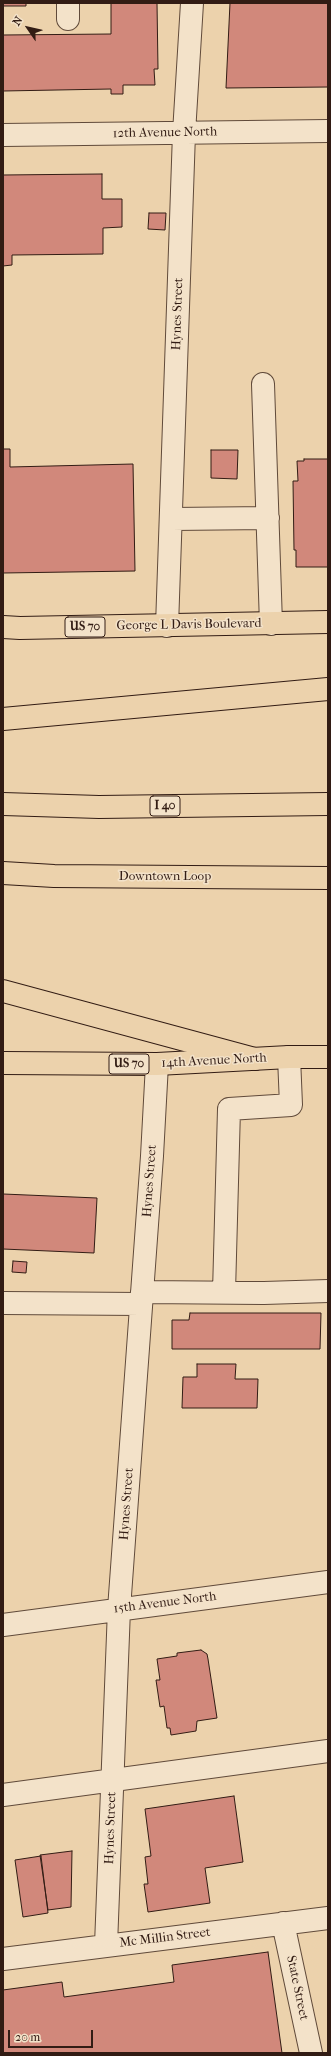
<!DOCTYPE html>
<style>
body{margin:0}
#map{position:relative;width:331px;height:2056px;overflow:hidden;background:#ecd2ac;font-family:"IM FELL French Canon",serif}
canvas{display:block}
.frame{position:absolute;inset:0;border:4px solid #321c14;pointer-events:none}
.north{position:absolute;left:8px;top:8px;width:40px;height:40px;-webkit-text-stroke:3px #f3e2c9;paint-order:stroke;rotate:304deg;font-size:11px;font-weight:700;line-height:16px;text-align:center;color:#321c14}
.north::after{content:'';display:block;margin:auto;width:14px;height:18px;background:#321c14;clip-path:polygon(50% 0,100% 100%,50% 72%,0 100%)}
.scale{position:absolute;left:8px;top:2030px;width:85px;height:18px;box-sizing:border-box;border:2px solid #321c14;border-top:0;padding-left:5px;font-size:12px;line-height:14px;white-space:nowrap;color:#321c14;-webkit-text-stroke:3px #f3e2c9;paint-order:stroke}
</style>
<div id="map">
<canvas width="331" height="2056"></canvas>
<div class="frame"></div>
<div class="north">N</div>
<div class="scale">20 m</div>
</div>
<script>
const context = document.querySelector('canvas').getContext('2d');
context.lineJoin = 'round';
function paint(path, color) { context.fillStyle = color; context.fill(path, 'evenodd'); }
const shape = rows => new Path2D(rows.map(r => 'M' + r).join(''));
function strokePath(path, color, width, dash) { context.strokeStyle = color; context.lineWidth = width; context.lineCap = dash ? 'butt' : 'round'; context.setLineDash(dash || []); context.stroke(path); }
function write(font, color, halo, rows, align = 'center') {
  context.font = font + ' "IM FELL French Canon",serif'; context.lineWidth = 3; context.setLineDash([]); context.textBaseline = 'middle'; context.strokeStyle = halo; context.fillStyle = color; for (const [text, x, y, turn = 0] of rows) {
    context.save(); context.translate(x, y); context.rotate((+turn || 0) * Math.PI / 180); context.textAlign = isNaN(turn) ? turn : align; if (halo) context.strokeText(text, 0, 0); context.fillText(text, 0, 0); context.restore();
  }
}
const building = shape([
 [3,3,26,3,26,6,3,6,3,3],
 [111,3,157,3,158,69,154,69,155,85,123,85,123,94,111,94,111,89,3,91,3,35,111,34,111,3],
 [230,3,328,3,328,87,226,88,230,3],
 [102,174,102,199,122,199,122,227,103,228,103,254,12,255,12,265,3,266,3,175,102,174],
 [149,213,166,213,165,230,148,229,149,213],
 [3,449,10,449,10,467,133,464,135,571,3,573,3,449],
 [211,450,238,450,237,479,211,478,211,450],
 [304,459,328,459,328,567,296,567,296,550,294,550,293,481,298,481,297,461,304,461,304,459],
 [3,1194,97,1198,94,1253,3,1249,3,1194],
 [13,1261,27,1262,26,1273,12,1272,13,1261],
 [190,1313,321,1313,320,1349,172,1349,172,1320,189,1320,190,1313],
 [197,1364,236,1364,235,1379,258,1379,257,1408,182,1408,183,1377,197,1377,197,1364],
 [201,1650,207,1654,208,1659,217,1718,197,1721,196,1731,171,1735,170,1728,167,1728,164,1706,160,1707,156,1680,160,1680,157,1659,177,1656,177,1653,201,1650],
 [234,1796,243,1862,205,1868,210,1903,148,1912,144,1884,148,1884,145,1857,151,1856,145,1809,234,1796],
 [72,1851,71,1907,48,1910,40,1855,72,1851],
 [41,1856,48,1913,23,1917,15,1860,41,1856],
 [268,1952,282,2053,3,2053,3,1990,62,1982,64,1997,174,1982,172,1965,268,1952]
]);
paint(building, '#d1887b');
strokePath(building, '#321c14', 1);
const minor = shape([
 [68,3,68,19],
 [3,135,328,131],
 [263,384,271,624],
 [172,519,268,518],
 [167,626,184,133,192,3],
 [142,1292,264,1293,328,1291],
 [224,1292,229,1109,291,1105,289,1057],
 [3,1303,141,1304],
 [3,1625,328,1582],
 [3,1795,328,1751],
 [283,1923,311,2053],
 [106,1945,119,1609,152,1156,157,1064],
 [3,1959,328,1918]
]);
const major = shape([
 [3,627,20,628,328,622],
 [3,1063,157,1064,289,1057,328,1057]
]);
const highway = shape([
 [3,719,328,689],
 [3,804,99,807,328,804],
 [3,873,54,876,328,878],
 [3,991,255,1059]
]);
strokePath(minor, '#604a3a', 24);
strokePath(major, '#321c14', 24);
strokePath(highway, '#321c14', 24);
strokePath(minor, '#f3e2c9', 22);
strokePath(major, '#ecd2ac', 22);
strokePath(highway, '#ecd2ac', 22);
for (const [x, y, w] of [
 [85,627,40],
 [165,806,30],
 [129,1064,40]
]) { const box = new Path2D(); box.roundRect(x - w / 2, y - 10, w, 20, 3); context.fillStyle = '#f3e2c9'; context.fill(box); strokePath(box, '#321c14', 1); }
write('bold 12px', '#321c14', null, [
 ["US 70",85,627],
 ["I 40",165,806],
 ["US 70",129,1064]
]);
write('13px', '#321c14', '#f3e2c9', [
 ["12th Avenue North",165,133,-1],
 ["Hynes Street",178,314,-88],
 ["George L Davis Boulevard",189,625,-1],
 ["Downtown Loop",165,877],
 ["14th Avenue North",214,1061,-3],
 ["Hynes Street",150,1181,-86],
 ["Hynes Street",127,1504,-86],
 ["15th Avenue North",165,1603,-7],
 ["Hynes Street",111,1828,-88],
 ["Mc Millin Street",165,1938,-7],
 ["State Street",297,1988,78]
]);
</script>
